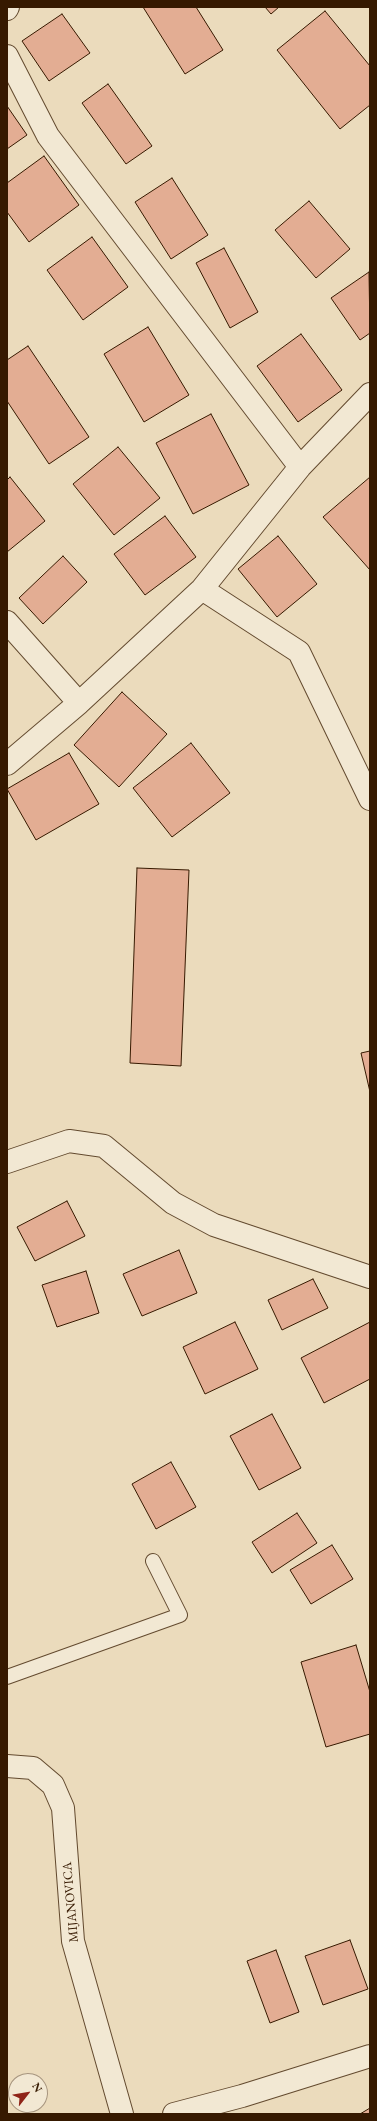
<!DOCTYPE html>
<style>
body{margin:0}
#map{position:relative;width:377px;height:2121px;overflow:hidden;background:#ebdbbc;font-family:"EB Garamond",serif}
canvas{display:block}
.frame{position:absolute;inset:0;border:8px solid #361900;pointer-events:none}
.north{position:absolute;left:8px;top:2073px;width:40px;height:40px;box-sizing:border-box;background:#f2e8d3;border:1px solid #a7957f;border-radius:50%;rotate:59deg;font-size:11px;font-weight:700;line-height:16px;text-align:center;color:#361900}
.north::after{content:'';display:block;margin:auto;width:14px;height:18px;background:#8f2418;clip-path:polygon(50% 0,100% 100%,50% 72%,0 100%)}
</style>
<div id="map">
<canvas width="377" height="2121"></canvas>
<div class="frame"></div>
<div class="north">N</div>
</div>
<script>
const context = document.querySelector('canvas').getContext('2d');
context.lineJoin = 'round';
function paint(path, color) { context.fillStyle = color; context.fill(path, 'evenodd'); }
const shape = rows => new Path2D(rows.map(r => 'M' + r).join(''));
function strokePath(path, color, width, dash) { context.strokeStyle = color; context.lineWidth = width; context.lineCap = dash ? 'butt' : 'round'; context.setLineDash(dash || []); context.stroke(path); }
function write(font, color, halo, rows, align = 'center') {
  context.font = font + ' "EB Garamond",serif'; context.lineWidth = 3; context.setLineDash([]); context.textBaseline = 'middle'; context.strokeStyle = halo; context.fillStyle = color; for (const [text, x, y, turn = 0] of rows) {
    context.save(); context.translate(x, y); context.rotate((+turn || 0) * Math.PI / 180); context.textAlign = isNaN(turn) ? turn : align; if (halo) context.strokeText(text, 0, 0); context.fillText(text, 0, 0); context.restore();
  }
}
const building = shape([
 [143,7,196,7,223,50,185,74,143,7],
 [265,7,279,7,271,14,265,7],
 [325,11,370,66,370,105,340,129,277,50,325,11],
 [62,14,90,53,49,81,22,41,62,14],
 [108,84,152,146,126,164,82,103,108,84],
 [7,106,27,135,7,149,7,106],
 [44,156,79,205,29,242,7,212,7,183,44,156],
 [172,178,208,235,171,259,135,202,172,178],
 [309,201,350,249,316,278,275,230,309,201],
 [92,237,128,287,83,320,47,270,92,237],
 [224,248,258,312,230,328,196,263,224,248],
 [369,272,370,333,360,340,331,298,369,272],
 [148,327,189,395,144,422,104,354,148,327],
 [301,334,342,390,298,422,257,366,301,334],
 [28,346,89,437,49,464,7,401,7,360,28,346],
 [211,414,249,485,193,514,156,443,211,414],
 [118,447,160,498,114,535,73,484,118,447],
 [10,477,45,521,7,552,7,480,10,477],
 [370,477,370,570,323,517,370,477],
 [165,516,196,557,145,595,114,554,165,516],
 [278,536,317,584,277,617,238,569,278,536],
 [63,556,87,582,43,624,19,598,63,556],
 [122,692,167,734,119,787,74,745,122,692],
 [191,743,230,793,172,837,133,788,191,743],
 [69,753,99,804,36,840,7,789,69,753],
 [137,868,189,870,181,1066,130,1063,137,868],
 [370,1051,370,1092,361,1053,370,1051],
 [67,1201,85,1236,35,1261,17,1227,67,1201],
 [179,1250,197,1293,142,1316,123,1274,179,1250],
 [86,1271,99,1313,57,1327,42,1285,86,1271],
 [313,1279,328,1308,282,1330,268,1300,313,1279],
 [235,1322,258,1369,205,1394,183,1347,235,1322],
 [370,1322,370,1379,324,1403,301,1358,370,1322],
 [272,1414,301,1468,259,1490,230,1436,272,1414],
 [171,1462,196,1507,156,1529,132,1484,171,1462],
 [297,1513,317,1543,272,1573,252,1542,297,1513],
 [332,1545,353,1579,311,1604,290,1570,332,1545],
 [356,1645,370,1692,370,1734,326,1747,301,1662,356,1645],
 [350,1940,368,1989,323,2005,305,1956,350,1940],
 [276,1950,299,2012,270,2023,247,1961,276,1950],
 [370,2108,370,2114,360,2114,370,2108]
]);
paint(building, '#e3ad93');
strokePath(building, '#361900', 1);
const service = shape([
 [7,1677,180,1615,153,1561]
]);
const minor = shape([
 [7,9,8,7],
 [7,56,48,136,300,467],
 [202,589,299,652,370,799],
 [7,622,79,703],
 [7,764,79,703,202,589,300,467,370,394],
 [7,1162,69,1141,104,1146,173,1203,214,1225,370,1277],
 [7,1766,33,1768,53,1785,63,1808,73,1941,122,2114]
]);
const tertiary = shape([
 [174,2114,242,2096,370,2056]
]);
strokePath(service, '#634a2f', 16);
strokePath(minor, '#634a2f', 24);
strokePath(tertiary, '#634a2f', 24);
strokePath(service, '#f2e8d3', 14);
strokePath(minor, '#f2e8d3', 22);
strokePath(tertiary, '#f2e8d3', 22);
write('13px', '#361900', '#f2e8d3', [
 ["MIJANOVICA",71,1902,-95]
]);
</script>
